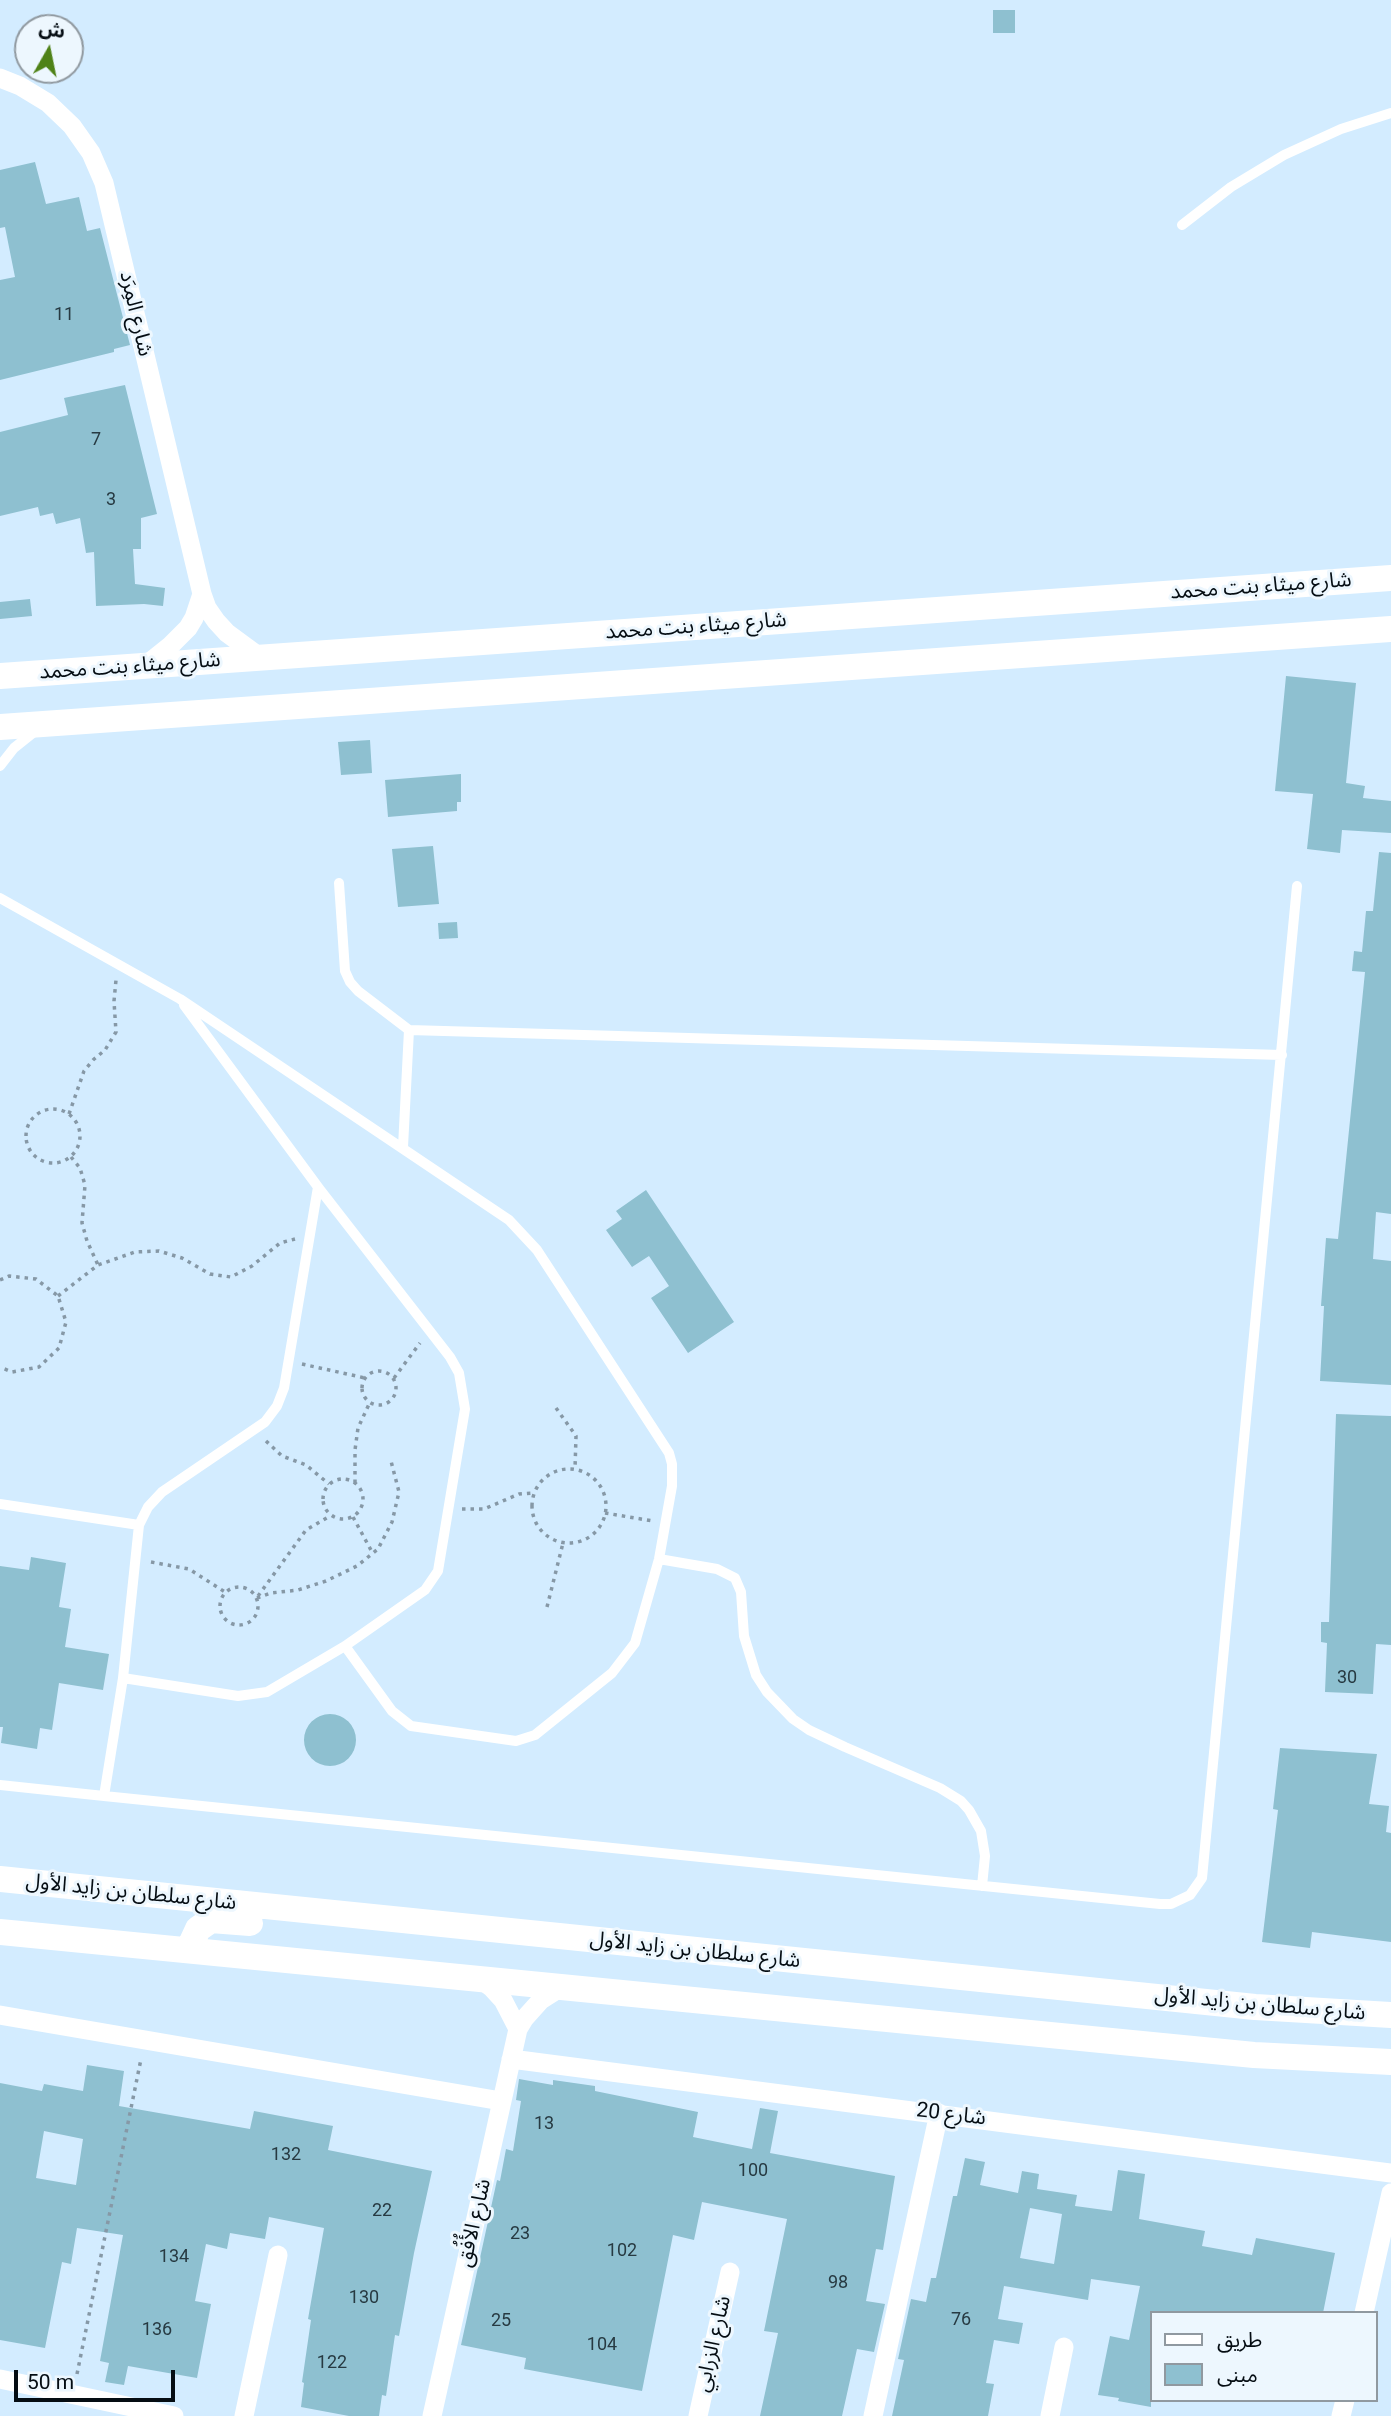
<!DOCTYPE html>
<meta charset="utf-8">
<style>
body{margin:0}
#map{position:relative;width:1391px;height:2416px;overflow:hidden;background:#d3ecff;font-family:Roboto,"Noto Sans Arabic",sans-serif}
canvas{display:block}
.legend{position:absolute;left:1150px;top:2311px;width:228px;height:91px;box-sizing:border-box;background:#edf7fe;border:2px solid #9099a0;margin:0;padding:9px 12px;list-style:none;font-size:21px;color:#050d13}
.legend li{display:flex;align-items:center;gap:14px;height:35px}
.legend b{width:35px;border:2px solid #9099a0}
.north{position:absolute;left:14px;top:14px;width:70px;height:70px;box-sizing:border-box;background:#edf7fe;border:2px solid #9099a0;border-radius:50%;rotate:9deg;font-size:19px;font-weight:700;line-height:28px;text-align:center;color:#050d13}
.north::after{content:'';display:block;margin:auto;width:24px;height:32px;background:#4f8217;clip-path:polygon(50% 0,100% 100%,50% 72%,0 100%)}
.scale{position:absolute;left:14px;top:2370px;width:161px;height:32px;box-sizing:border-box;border:4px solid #050d13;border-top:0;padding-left:9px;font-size:21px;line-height:24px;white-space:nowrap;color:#050d13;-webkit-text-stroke:5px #edf7fe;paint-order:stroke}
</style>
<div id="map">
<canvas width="1391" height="2416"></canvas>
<ul class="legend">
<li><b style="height:9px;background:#fff"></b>طريق</li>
<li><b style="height:19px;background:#8ec0d0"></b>مبنى</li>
</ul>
<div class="north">ش</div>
<div class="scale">50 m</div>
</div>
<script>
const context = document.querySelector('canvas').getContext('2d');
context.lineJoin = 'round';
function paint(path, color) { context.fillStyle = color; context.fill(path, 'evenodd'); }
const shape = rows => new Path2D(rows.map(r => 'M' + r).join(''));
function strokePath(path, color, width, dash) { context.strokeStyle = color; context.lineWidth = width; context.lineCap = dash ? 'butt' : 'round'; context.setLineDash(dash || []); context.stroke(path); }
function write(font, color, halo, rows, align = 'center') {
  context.font = font + ' Roboto,"Noto Sans Arabic",sans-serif'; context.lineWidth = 6; context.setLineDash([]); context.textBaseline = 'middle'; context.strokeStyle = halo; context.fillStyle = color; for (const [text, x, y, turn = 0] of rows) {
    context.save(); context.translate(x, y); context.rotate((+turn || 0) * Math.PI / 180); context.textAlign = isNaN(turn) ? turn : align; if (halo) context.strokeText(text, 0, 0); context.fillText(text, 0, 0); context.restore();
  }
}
paint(shape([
 [993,10,1015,10,1015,33,993,33],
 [35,162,46,204,79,197,87,231,100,228,130,345,114,349,114,352,0,380,0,280,15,277,5,227,0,228,0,170],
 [125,385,157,514,141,518,141,549,133,549,135,584,165,588,163,606,144,604,96,606,94,552,86,553,80,518,56,524,53,513,40,516,38,507,0,516,0,432,68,415,64,398],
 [30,599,32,616,0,619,0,602],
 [1286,676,1356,683,1346,783,1365,786,1363,798,1391,801,1391,833,1342,830,1340,853,1307,849,1313,794,1275,791],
 [370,740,372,773,341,775,338,742],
 [461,774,461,802,457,802,457,811,388,817,385,780],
 [433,846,439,904,398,907,392,849],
 [1379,852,1391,853,1391,1214,1376,1212,1373,1259,1391,1261,1391,1385,1320,1381,1324,1306,1321,1306,1326,1238,1338,1239,1365,972,1352,971,1354,951,1362,952,1366,911,1373,911],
 [457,922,458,938,439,939,438,923],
 [646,1190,734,1322,688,1353,651,1298,669,1286,649,1256,632,1267,606,1230,622,1219,616,1211],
 [1336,1414,1391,1416,1391,1645,1376,1644,1373,1694,1325,1692,1327,1643,1321,1642,1321,1622,1329,1622],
 [31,1557,66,1563,59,1607,71,1609,65,1647,109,1654,103,1690,59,1683,52,1730,40,1728,37,1749,1,1743,3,1727,0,1727,0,1566,29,1570],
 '304 1740a26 26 0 1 1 52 0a26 26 0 1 1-52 0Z',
 [1280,1748,1377,1754,1369,1804,1389,1806,1386,1832,1391,1833,1391,1942,1312,1932,1310,1948,1262,1942,1278,1810,1273,1809],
 [87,2065,124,2071,119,2106,250,2129,254,2111,333,2126,328,2150,432,2171,414,2253,399,2336,395,2335,386,2396,382,2395,379,2416,349,2416,301,2407,304,2383,302,2382,311,2320,308,2319,324,2228,269,2217,265,2239,230,2233,227,2249,206,2244,195,2301,211,2304,197,2378,128,2366,124,2385,105,2382,109,2363,100,2361,123,2235,77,2228,71,2264,62,2262,45,2348,0,2340,0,2083,42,2091,44,2084,83,2091],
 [44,2131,83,2139,76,2185,36,2178],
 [519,2079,553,2085,553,2080,595,2086,595,2091,698,2112,693,2137,752,2149,760,2108,778,2111,770,2153,895,2176,883,2250,876,2249,866,2301,885,2304,874,2352,857,2349,842,2416,760,2416,778,2333,764,2331,787,2219,702,2202,694,2240,673,2235,642,2391,524,2369,526,2358,461,2345,497,2180,500,2181,506,2149,513,2151,521,2101,516,2100],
 [965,2158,985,2162,980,2185,1018,2193,1022,2171,1039,2174,1037,2189,1077,2195,1075,2206,1112,2211,1118,2170,1145,2174,1139,2219,1205,2231,1202,2246,1252,2255,1256,2238,1335,2253,1323,2313,1151,2313,1151,2407,1118,2401,1119,2398,1098,2395,1110,2336,1129,2340,1140,2286,1091,2279,1088,2300,1004,2286,998,2319,1023,2323,1019,2344,994,2340,986,2383,994,2384,988,2416,892,2416,904,2360,898,2359,911,2299,926,2302,931,2278,936,2278,953,2196,957,2196],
 [1030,2208,1062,2214,1054,2264,1020,2258]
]), '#8ec0d0');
strokePath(shape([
 '26 1136a27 27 0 1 1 54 0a27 27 0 1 1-54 0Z',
 [69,1114,84,1071,93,1060,105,1050,116,1032,114,1001,116,980],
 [71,1157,80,1168,85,1185,82,1223,87,1241,98,1265],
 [0,1280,9,1276,36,1279,58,1296,66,1322,59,1348,39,1367,12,1372,0,1367],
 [58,1296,98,1265,135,1252,159,1251,182,1258,210,1274,231,1277,252,1266,280,1243,295,1239],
 [302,1364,365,1378],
 '362 1388a17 17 0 1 1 34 0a17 17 0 1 1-34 0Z',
 [394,1378,420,1343],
 [556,1408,576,1436,575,1469],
 [266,1441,282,1456,306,1465,329,1484],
 '532 1506a37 37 0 1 1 74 0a37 37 0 1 1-74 0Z',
 '323 1499a20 20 0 1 1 40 0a20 20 0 1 1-40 0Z',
 [355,1483,355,1450,358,1428,370,1402],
 [462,1509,484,1509,519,1494,534,1493],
 [605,1513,653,1521],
 [353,1517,372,1552],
 [151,1562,189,1569,225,1592],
 '220 1606a19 19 0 1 1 38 0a19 19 0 1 1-38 0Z',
 [258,1596,306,1530,330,1516],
 [257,1598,271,1593,298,1590,326,1581,357,1566,378,1549,392,1522,399,1492,391,1461],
 [547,1607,563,1543],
 [77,2374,141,2059]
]), '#8698a6', 3.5, [3.5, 5]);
strokePath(shape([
 [1182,225,1231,187,1284,155,1341,129,1391,113],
 [0,766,14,748,34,732],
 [339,883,345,971,350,982,358,991,409,1030,1282,1055],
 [0,898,180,999,509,1220,537,1250,669,1453,672,1464,672,1486,659,1559,635,1643,612,1673,535,1735,516,1741,411,1726,392,1711,345,1646],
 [403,1147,409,1030],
 [0,1504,139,1525],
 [659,1559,717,1569,735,1578,741,1592,744,1636,756,1675,767,1692,793,1719,809,1730,845,1747,940,1788,961,1801,969,1810,981,1831,985,1856,982,1886],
 [123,1678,238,1696,267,1692,345,1646,425,1590,438,1571,465,1409,459,1373,450,1357,318,1187,184,1005],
 [0,1785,104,1796,123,1678,139,1525,148,1507,162,1492,265,1422,277,1406,284,1388,318,1187],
 [104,1796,1160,1904,1171,1904,1190,1895,1202,1878,1297,886]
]), '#fff', 10);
strokePath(shape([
 [0,78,20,86,48,103,72,126,91,153,104,183,202,594,207,608,216,621,227,633,261,658],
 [145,666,170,646,188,628,194,618,202,594],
 [479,1978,492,1988,503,2000,518,2029],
 [0,2015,501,2101],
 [511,2059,1391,2173],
 [1364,2313,1391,2193],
 [0,2379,174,2416],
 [244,2416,278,2255],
 [432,2416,518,2029,524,2019,541,2000,563,1986],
 [698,2416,730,2272],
 [873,2416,939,2113],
 [1050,2416,1064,2347],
 [1341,2416,1345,2400]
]), '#fff', 19);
strokePath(shape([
 [0,676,1391,578],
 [0,727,1391,629],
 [0,1879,1255,2007,1391,2015],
 [0,1932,1254,2055,1391,2062],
 [192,1950,192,1942,198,1929,211,1920,250,1923]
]), '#fff', 26);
write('18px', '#273a42', null, [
 ["11",64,315],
 ["7",96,440],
 ["3",111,500],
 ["30",1347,1678],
 ["13",544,2124],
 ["132",286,2155],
 ["100",753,2171],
 ["22",382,2211],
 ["23",520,2234],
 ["102",622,2251],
 ["134",174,2257],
 ["98",838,2283],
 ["130",364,2298],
 ["76",961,2320],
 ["25",501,2321],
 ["136",157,2330],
 ["104",602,2345],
 ["122",332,2363]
]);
write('21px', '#050d13', '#edf7fe', [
 ["شارع المِرَد",135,314,77],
 ["شارع ميثاء بنت محمد",1261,587,-4],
 ["شارع ميثاء بنت محمد",696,627,-4],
 ["شارع ميثاء بنت محمد",130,667,-4],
 ["شارع سلطان بن زايد الأول",131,1893,6],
 ["شارع سلطان بن زايد الأول",695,1951,6],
 ["شارع سلطان بن زايد الأول",1260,2005,5],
 ["شارع 20",951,2115,7],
 ["شارع الأُفُق",475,2223,-77],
 ["شارع الزرابي",714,2344,-77]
]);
</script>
